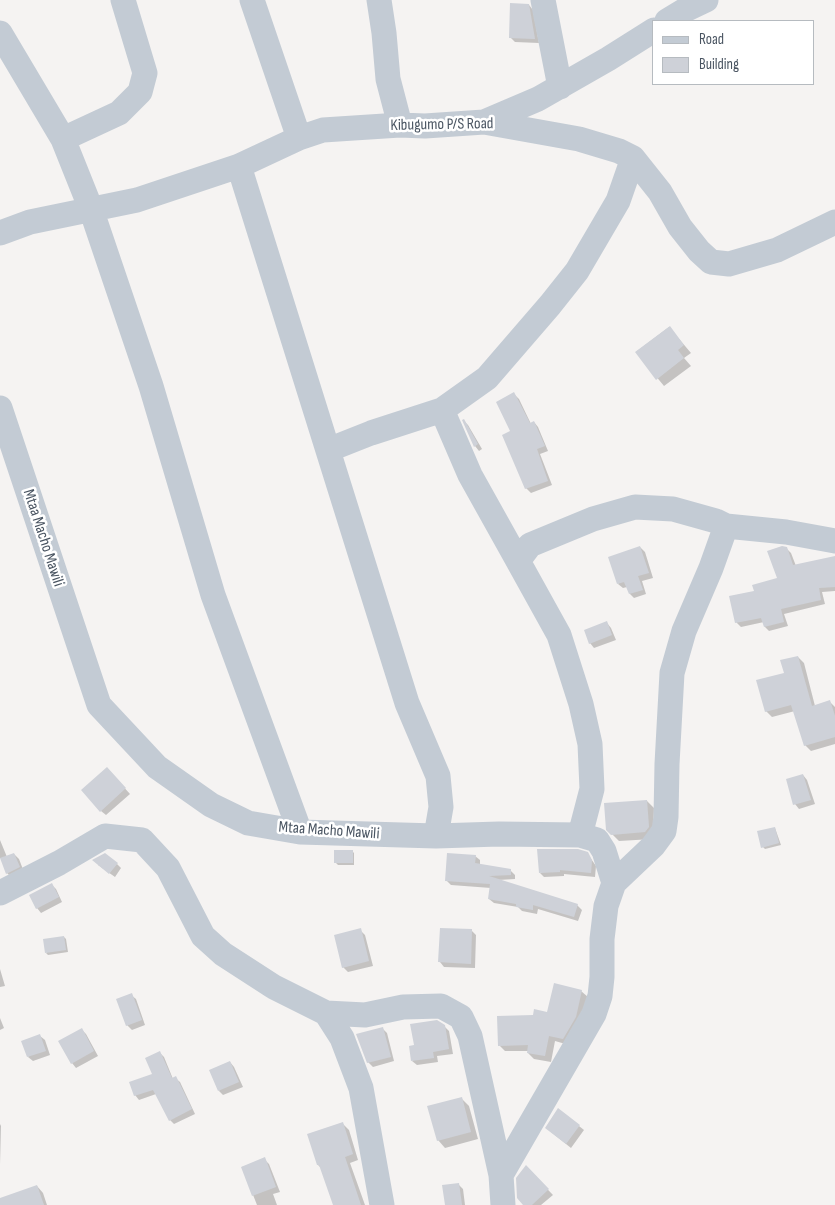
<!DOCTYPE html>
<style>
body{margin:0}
#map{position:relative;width:835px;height:1205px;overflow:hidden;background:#f5f3f2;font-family:"Sofia Sans Condensed",sans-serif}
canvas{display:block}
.legend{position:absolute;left:652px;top:20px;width:162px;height:65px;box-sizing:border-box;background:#fff;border:1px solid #b6bbc0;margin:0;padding:6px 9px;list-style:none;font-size:15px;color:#495461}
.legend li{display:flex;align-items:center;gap:10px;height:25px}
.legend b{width:25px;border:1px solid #b6bbc0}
</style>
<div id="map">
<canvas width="835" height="1205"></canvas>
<ul class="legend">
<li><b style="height:6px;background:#c3cbd4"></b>Road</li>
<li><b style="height:14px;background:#ced1d8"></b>Building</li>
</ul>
</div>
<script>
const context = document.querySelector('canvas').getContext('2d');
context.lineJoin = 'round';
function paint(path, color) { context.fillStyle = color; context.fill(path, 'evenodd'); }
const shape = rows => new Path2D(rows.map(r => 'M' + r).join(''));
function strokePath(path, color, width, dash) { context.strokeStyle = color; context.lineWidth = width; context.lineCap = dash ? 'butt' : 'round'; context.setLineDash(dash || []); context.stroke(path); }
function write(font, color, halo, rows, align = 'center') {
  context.font = font + ' "Sofia Sans Condensed",sans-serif'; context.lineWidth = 5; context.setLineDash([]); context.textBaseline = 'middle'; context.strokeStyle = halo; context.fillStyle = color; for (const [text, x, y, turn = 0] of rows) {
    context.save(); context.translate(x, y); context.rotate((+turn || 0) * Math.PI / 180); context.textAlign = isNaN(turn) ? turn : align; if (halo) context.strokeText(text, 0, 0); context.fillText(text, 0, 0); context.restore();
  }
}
paint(shape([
 [529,5,533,10,539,43,515,42,510,37],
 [669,327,691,353,684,358,691,366,664,386,636,352],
 [514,394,519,399,531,424,534,422,538,427,548,451,540,454,552,485,531,493,526,488,512,432],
 [463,420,468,425,482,449,479,451,475,446],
 [640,547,645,552,653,578,642,581,646,594,634,598,630,594,627,587,623,588,618,584],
 [786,548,791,553,796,566,835,558,835,591,822,592,825,604,784,614,788,626,769,631,765,627,764,622,741,627,736,622,755,592,778,579],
 [607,623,611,628,616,640,594,648,590,643],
 [798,657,804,663,815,706,830,702,835,707,835,744,811,751,805,745,795,711,772,717,766,711],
 [111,773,130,794,106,815,101,811],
 [803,775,807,780,815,804,799,809,795,804],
 [647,801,654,808,653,839,619,841,607,829],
 [775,828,781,845,765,849,763,847],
 [0,840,7,857,14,854,19,859,24,872,12,878,7,873,1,858,0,858],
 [352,851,354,853,354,865,338,865,336,863],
 [587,853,596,866,595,877,564,874,564,876,544,877,540,873],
 [475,856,480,860,480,865,510,870,515,875,515,879,498,880,577,905,582,910,578,921,538,909,537,914,522,911,518,907,494,903,489,899,491,888,451,885,446,880],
 [117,864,121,868,115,877,98,865],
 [51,884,56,889,62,902,41,913,37,908],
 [360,930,365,935,373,966,348,972,343,967],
 [471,930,476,935,475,968,444,967,440,962],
 [64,937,66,939,68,952,48,955,46,953],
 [0,969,5,986,0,987],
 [581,991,588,997,569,1045,555,1041,551,1062,534,1059,528,1053,529,1051,505,1051,499,1045],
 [131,995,136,999,145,1025,132,1030,127,1025],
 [0,1018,4,1028,0,1030],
 [444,1026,449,1031,453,1054,437,1056,438,1062,417,1065,412,1061],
 [382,1028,387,1033,394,1061,373,1067,368,1062],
 [82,1030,86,1034,98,1056,76,1068,72,1063],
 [40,1036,45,1040,50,1055,33,1061,28,1057],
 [160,1053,164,1057,173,1079,175,1078,180,1082,195,1114,174,1124,170,1120,156,1094,139,1100,135,1095,153,1075],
 [230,1062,234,1067,243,1087,223,1095,219,1091],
 [461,1098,469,1106,478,1139,445,1148,438,1140],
 [0,1124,1,1126,0,1165],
 [343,1124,349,1130,358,1160,350,1163,365,1205,334,1205,322,1169,318,1165],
 [579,1126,584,1130,571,1148,546,1128],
 [264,1159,269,1164,280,1192,273,1194,277,1205,257,1205,242,1167],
 [526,1167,553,1195,541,1205,525,1205],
 [458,1184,463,1189,465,1205,447,1205],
 [37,1186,43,1193,47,1205,6,1205]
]), '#0003');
paint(shape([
 [510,3,529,4,535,39,509,38],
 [670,326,684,345,678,350,684,358,656,380,635,352],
 [514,392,530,423,534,421,545,446,537,449,548,481,525,489,502,435,510,431,496,402],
 [464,419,478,444,474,447,462,420],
 [640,546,649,573,638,576,643,590,629,594,624,582,617,584,608,557],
 [782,546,787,547,793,565,835,556,835,587,819,588,821,600,781,609,784,622,764,627,761,618,735,623,729,596,754,591,752,585,777,578,767,551],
 [607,621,612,635,589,644,584,630],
 [798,656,812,706,830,700,835,716,835,737,804,746,791,705,765,712,756,680,784,673,780,660],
 [107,767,126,788,100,812,81,790],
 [803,774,811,800,793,805,786,779],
 [647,800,649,827,645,832,611,835,606,830,604,803],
 [775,827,779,843,761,848,757,831],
 [537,849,578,849,588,852,592,860,591,873,560,870,560,872,539,873],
 [334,850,353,850,353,863,334,863],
 [14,853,20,867,6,874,0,858],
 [105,853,118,863,109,874,92,860],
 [447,853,476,855,475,863,511,869,511,875,489,876,578,904,574,917,533,905,533,910,516,907,516,904,488,899,490,884,445,881],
 [52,883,59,897,36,909,29,895],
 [361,928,369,961,342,968,334,935],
 [440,928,472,929,471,964,438,962],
 [64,936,66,950,45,953,43,939],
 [554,983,582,990,576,1017,563,1039,549,1036,545,1056,527,1053,528,1045,498,1046,497,1016,533,1015,534,1009,547,1012],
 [132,993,142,1020,126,1026,116,999],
 [437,1020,445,1025,449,1049,433,1052,434,1058,411,1061,409,1046,414,1045,410,1024],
 [383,1027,391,1057,367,1063,356,1034],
 [82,1028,94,1051,71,1064,58,1041],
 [40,1034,46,1051,27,1057,21,1041],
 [160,1051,172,1078,176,1076,192,1109,169,1121,153,1090,134,1096,129,1082,152,1074,145,1058],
 [230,1061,239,1082,218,1091,209,1070],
 [462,1097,471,1132,437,1141,427,1106],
 [558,1108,580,1125,566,1144,545,1128],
 [343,1122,353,1154,345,1157,361,1205,333,1205,319,1165,317,1165,307,1134],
 [265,1157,276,1187,252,1196,241,1167],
 [526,1165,549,1189,532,1205,523,1205,517,1198,516,1178],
 [459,1183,462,1205,445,1205,442,1185],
 [37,1185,44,1205,0,1205,0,1198]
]), '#ced1d8');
strokePath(shape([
 [252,0,299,138],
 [379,0,384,33,388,79,400,125],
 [543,0,560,87],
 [667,21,685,10,706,0],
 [0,33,63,139,91,209,151,386,213,595,300,832],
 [484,122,538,99,608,59,654,30],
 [63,139,119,113,140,92,145,73,123,0],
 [239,166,407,703,438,776,441,807,436,836],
 [0,233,30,222,137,200,239,166,299,138,323,130,400,125,425,126,484,122,579,139,619,151,633,158,660,192,680,227,699,251,711,262,729,264,777,250,835,222],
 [0,408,99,705,157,767,211,805,248,823,300,832,436,836,499,834,580,835,597,840,604,851,614,883],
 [442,410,470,475,518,561],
 [328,450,371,433,442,410,487,378,550,305,577,271,618,201,633,158],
 [580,835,592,789,590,744,581,704,559,635,518,561,530,545,593,519,635,507,673,509,716,521,726,526,786,532,835,541],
 [0,893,59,863,105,836,142,840,168,868,203,936,223,954,274,987,326,1013,365,1015,403,1007,441,1006,461,1017,470,1036,501,1175],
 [326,1013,342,1038,361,1088,382,1205],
 [503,1205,501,1175,594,1014,600,996,602,977,602,939,606,906,614,883,653,846,664,831,666,817,667,764,672,673,684,631,711,568,726,526]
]), '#c3cbd4', 25);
write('16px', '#495461', '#fff', [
 ["Kibugumo P/S Road",442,125,-1],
 ["Mtaa Macho Mawili",43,538,72],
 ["Mtaa Macho Mawili",329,831,4]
]);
</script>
